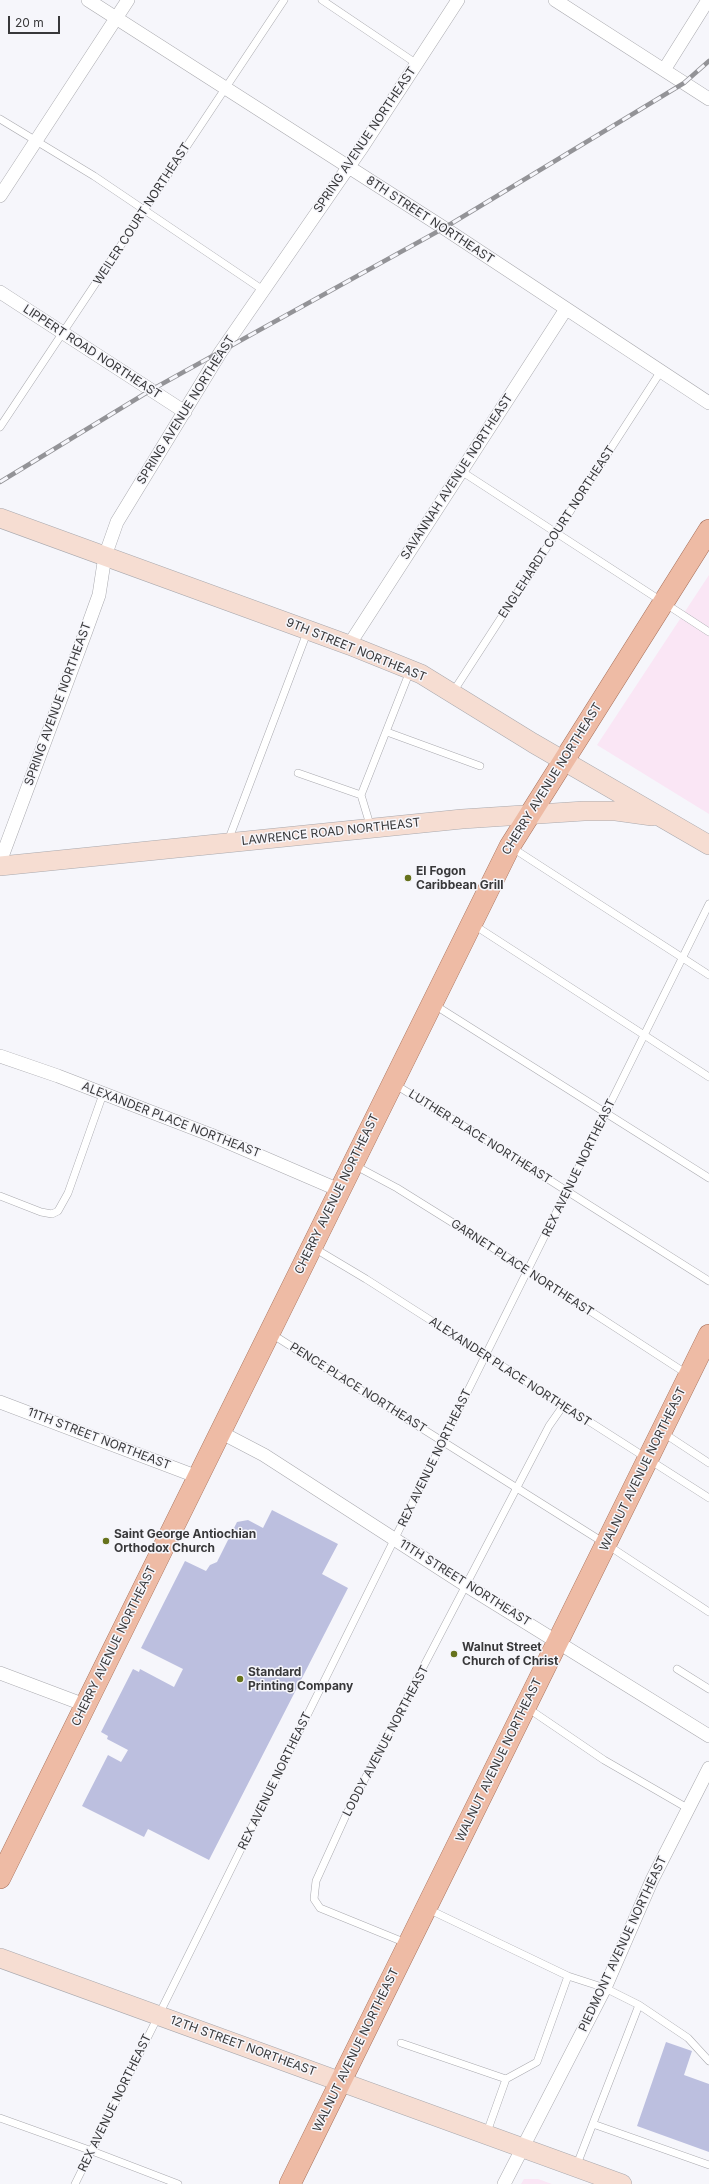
<!DOCTYPE html>
<style>
body{margin:0}
#map{position:relative;width:709px;height:2184px;overflow:hidden;background:#f6f6fb;font-family:Inter,sans-serif}
canvas{display:block}
.scale{position:absolute;left:8px;top:16px;width:52px;height:18px;box-sizing:border-box;border:2px solid #38383a;border-top:0;padding-left:5px;font-size:12px;line-height:14px;white-space:nowrap;color:#38383a;-webkit-text-stroke:3px #f6f6fb;paint-order:stroke}
</style>
<div id="map">
<canvas width="709" height="2184"></canvas>
<div class="scale">20 m</div>
</div>
<script>
const context = document.querySelector('canvas').getContext('2d');
context.lineJoin = 'round';
function paint(path, color) { context.fillStyle = color; context.fill(path, 'evenodd'); }
const shape = rows => new Path2D(rows.map(r => 'M' + r).join(''));
function strokePath(path, color, width, dash) { context.strokeStyle = color; context.lineWidth = width; context.lineCap = dash ? 'butt' : 'round'; context.setLineDash(dash || []); context.stroke(path); }
function write(font, color, halo, rows, align = 'center') {
  context.font = font + ' Inter,sans-serif'; context.lineWidth = 3; context.setLineDash([]); context.textBaseline = 'middle'; context.strokeStyle = halo; context.fillStyle = color; for (const [text, x, y, turn = 0] of rows) {
    context.save(); context.translate(x, y); context.rotate((+turn || 0) * Math.PI / 180); context.textAlign = isNaN(turn) ? turn : align; if (halo) context.strokeText(text, 0, 0); context.fillText(text, 0, 0); context.restore();
  }
}
paint(shape([
 [709,575,709,814,597,745],
 [524,2179,538,2179,552,2184,521,2184]
]), '#fae6f5');
paint(shape([
 [272,1510,338,1544,322,1574,348,1588,209,1860,148,1829,144,1837,82,1806,108,1755,121,1762,128,1750,107,1739,108,1736,101,1732,133,1669,139,1672,140,1669,174,1687,183,1669,141,1648,185,1561,206,1571,210,1565,217,1562,237,1522,248,1520,263,1528],
 [666,2042,692,2051,684,2075,709,2084,709,2152,637,2126]
]), '#bcbfdf');
const lane = shape([
 [322,0,417,64],
 [0,119,94,176,263,290],
 [0,427,284,0],
 [461,471,709,632],
 [453,692,661,371],
 [387,732,480,766],
 [298,773,361,795],
 [371,828,361,795,410,671],
 [228,841,308,630],
 [511,847,709,975],
 [474,925,709,1077],
 [433,1004,709,1178],
 [394,1084,480,1136,709,1281],
 [354,1165,397,1188,490,1246,687,1374],
 [0,1196,41,1212,52,1214,58,1211,68,1193,103,1094],
 [314,1248,366,1279,709,1498],
 [270,1333,606,1544,709,1612],
 [662,1432,709,1463],
 [677,1669,709,1689],
 [526,1707,604,1760,689,1809],
 [428,1909,568,1976,605,1988,639,2005,576,2167],
 [406,1943,320,1908,314,1899,316,1881,347,1813,549,1426,563,1406],
 [639,2005,688,2038,709,2061],
 [401,2043,506,2079],
 [0,2118,92,2151,178,2184],
 [593,2124,709,2165],
 [486,2135,506,2079,537,2062,568,1976],
 [75,2184,709,904]
]);
const street = shape([
 [88,0,444,228,709,403],
 [555,0,709,99],
 [664,70,708,0],
 [0,196,128,0],
 [0,292,185,412],
 [349,645,566,309],
 [0,862,86,631,99,595,105,556,117,522,220,353,363,146,458,0],
 [0,1056,58,1076,211,1135,339,1190],
 [0,1402,198,1477],
 [220,1432,264,1455,467,1586,709,1736],
 [0,1673,85,1705],
 [504,2184,605,1988,652,1880,709,1768]
]);
const secondary = shape([
 [0,518,349,645,421,674,533,743,709,845],
 [0,866,462,819,584,811,616,811,652,816],
 [0,1958,622,2184]
]);
const primary = shape([
 [0,1878,510,846,709,530],
 [290,2184,709,1335]
]);
strokePath(lane, '#a9a9ae', 8);
strokePath(street, '#a9a9ae', 14);
strokePath(secondary, '#a9a9ae', 20);
strokePath(primary, '#a66f59', 22);
strokePath(lane, '#fff', 7);
strokePath(street, '#fff', 13);
strokePath(secondary, '#f6ddd2', 19);
strokePath(primary, '#eebba5', 21);
const rail = shape([
 [0,482,151,390,444,228,684,83,709,61]
]);
strokePath(rail, '#939397', 4.5);
strokePath(rail, '#f6f6fb', 3, [9]);
for (const [x, y, r, color] of [
 [408,878,4,"#66721c"],
 [106,1541,4,"#66721c"],
 [454,1654,4,"#66721c"],
 [240,1679,4,"#66721c"]
]) { const dot = new Path2D(); dot.arc(x, y, r, 0, 2 * Math.PI); context.fillStyle = color; context.fill(dot); strokePath(dot, '#f6f6fb', 1.5); }
write('12px', '#38383a', '#f6f6fb', [
 ["SPRING AVENUE NORTHEAST",365,140,-56],
 ["WEILER COURT NORTHEAST",142,214,-57],
 ["8TH STREET NORTHEAST",430,220,33],
 ["LIPPERT ROAD NORTHEAST",92,352,33],
 ["SPRING AVENUE NORTHEAST",186,410,-58],
 ["SAVANNAH AVENUE NORTHEAST",457,477,-57],
 ["ENGLEHARDT COURT NORTHEAST",557,532,-57],
 ["9TH STREET NORTHEAST",356,650,22],
 ["SPRING AVENUE NORTHEAST",58,704,-70],
 ["CHERRY AVENUE NORTHEAST",552,779,-58],
 ["LAWRENCE ROAD NORTHEAST",331,832,-6],
 ["ALEXANDER PLACE NORTHEAST",171,1120,21],
 ["LUTHER PLACE NORTHEAST",480,1137,32],
 ["REX AVENUE NORTHEAST",579,1168,-64],
 ["CHERRY AVENUE NORTHEAST",337,1194,-64],
 ["GARNET PLACE NORTHEAST",522,1268,33],
 ["ALEXANDER PLACE NORTHEAST",510,1372,33],
 ["PENCE PLACE NORTHEAST",358,1388,32],
 ["11TH STREET NORTHEAST",99,1439,21],
 ["REX AVENUE NORTHEAST",435,1458,-64],
 ["WALNUT AVENUE NORTHEAST",643,1469,-64],
 ["11TH STREET NORTHEAST",465,1583,32],
 ["CHERRY AVENUE NORTHEAST",114,1646,-64],
 ["LODDY AVENUE NORTHEAST",386,1741,-62],
 ["WALNUT AVENUE NORTHEAST",499,1760,-64],
 ["REX AVENUE NORTHEAST",275,1781,-64],
 ["PIEDMONT AVENUE NORTHEAST",623,1944,-65],
 ["12TH STREET NORTHEAST",243,2046,20],
 ["WALNUT AVENUE NORTHEAST",356,2050,-64],
 ["REX AVENUE NORTHEAST",115,2103,-64]
]);
write('bold 12px', '#38383a', '#f6f6fb', [
 ["El Fogon",416,871],
 ["Caribbean Grill",416,885],
 ["Saint George Antiochian",114,1534],
 ["Orthodox Church",114,1548],
 ["Walnut Street",462,1647],
 ["Church of Christ",462,1661],
 ["Standard",248,1672],
 ["Printing Company",248,1686]
], 'left');
</script>
